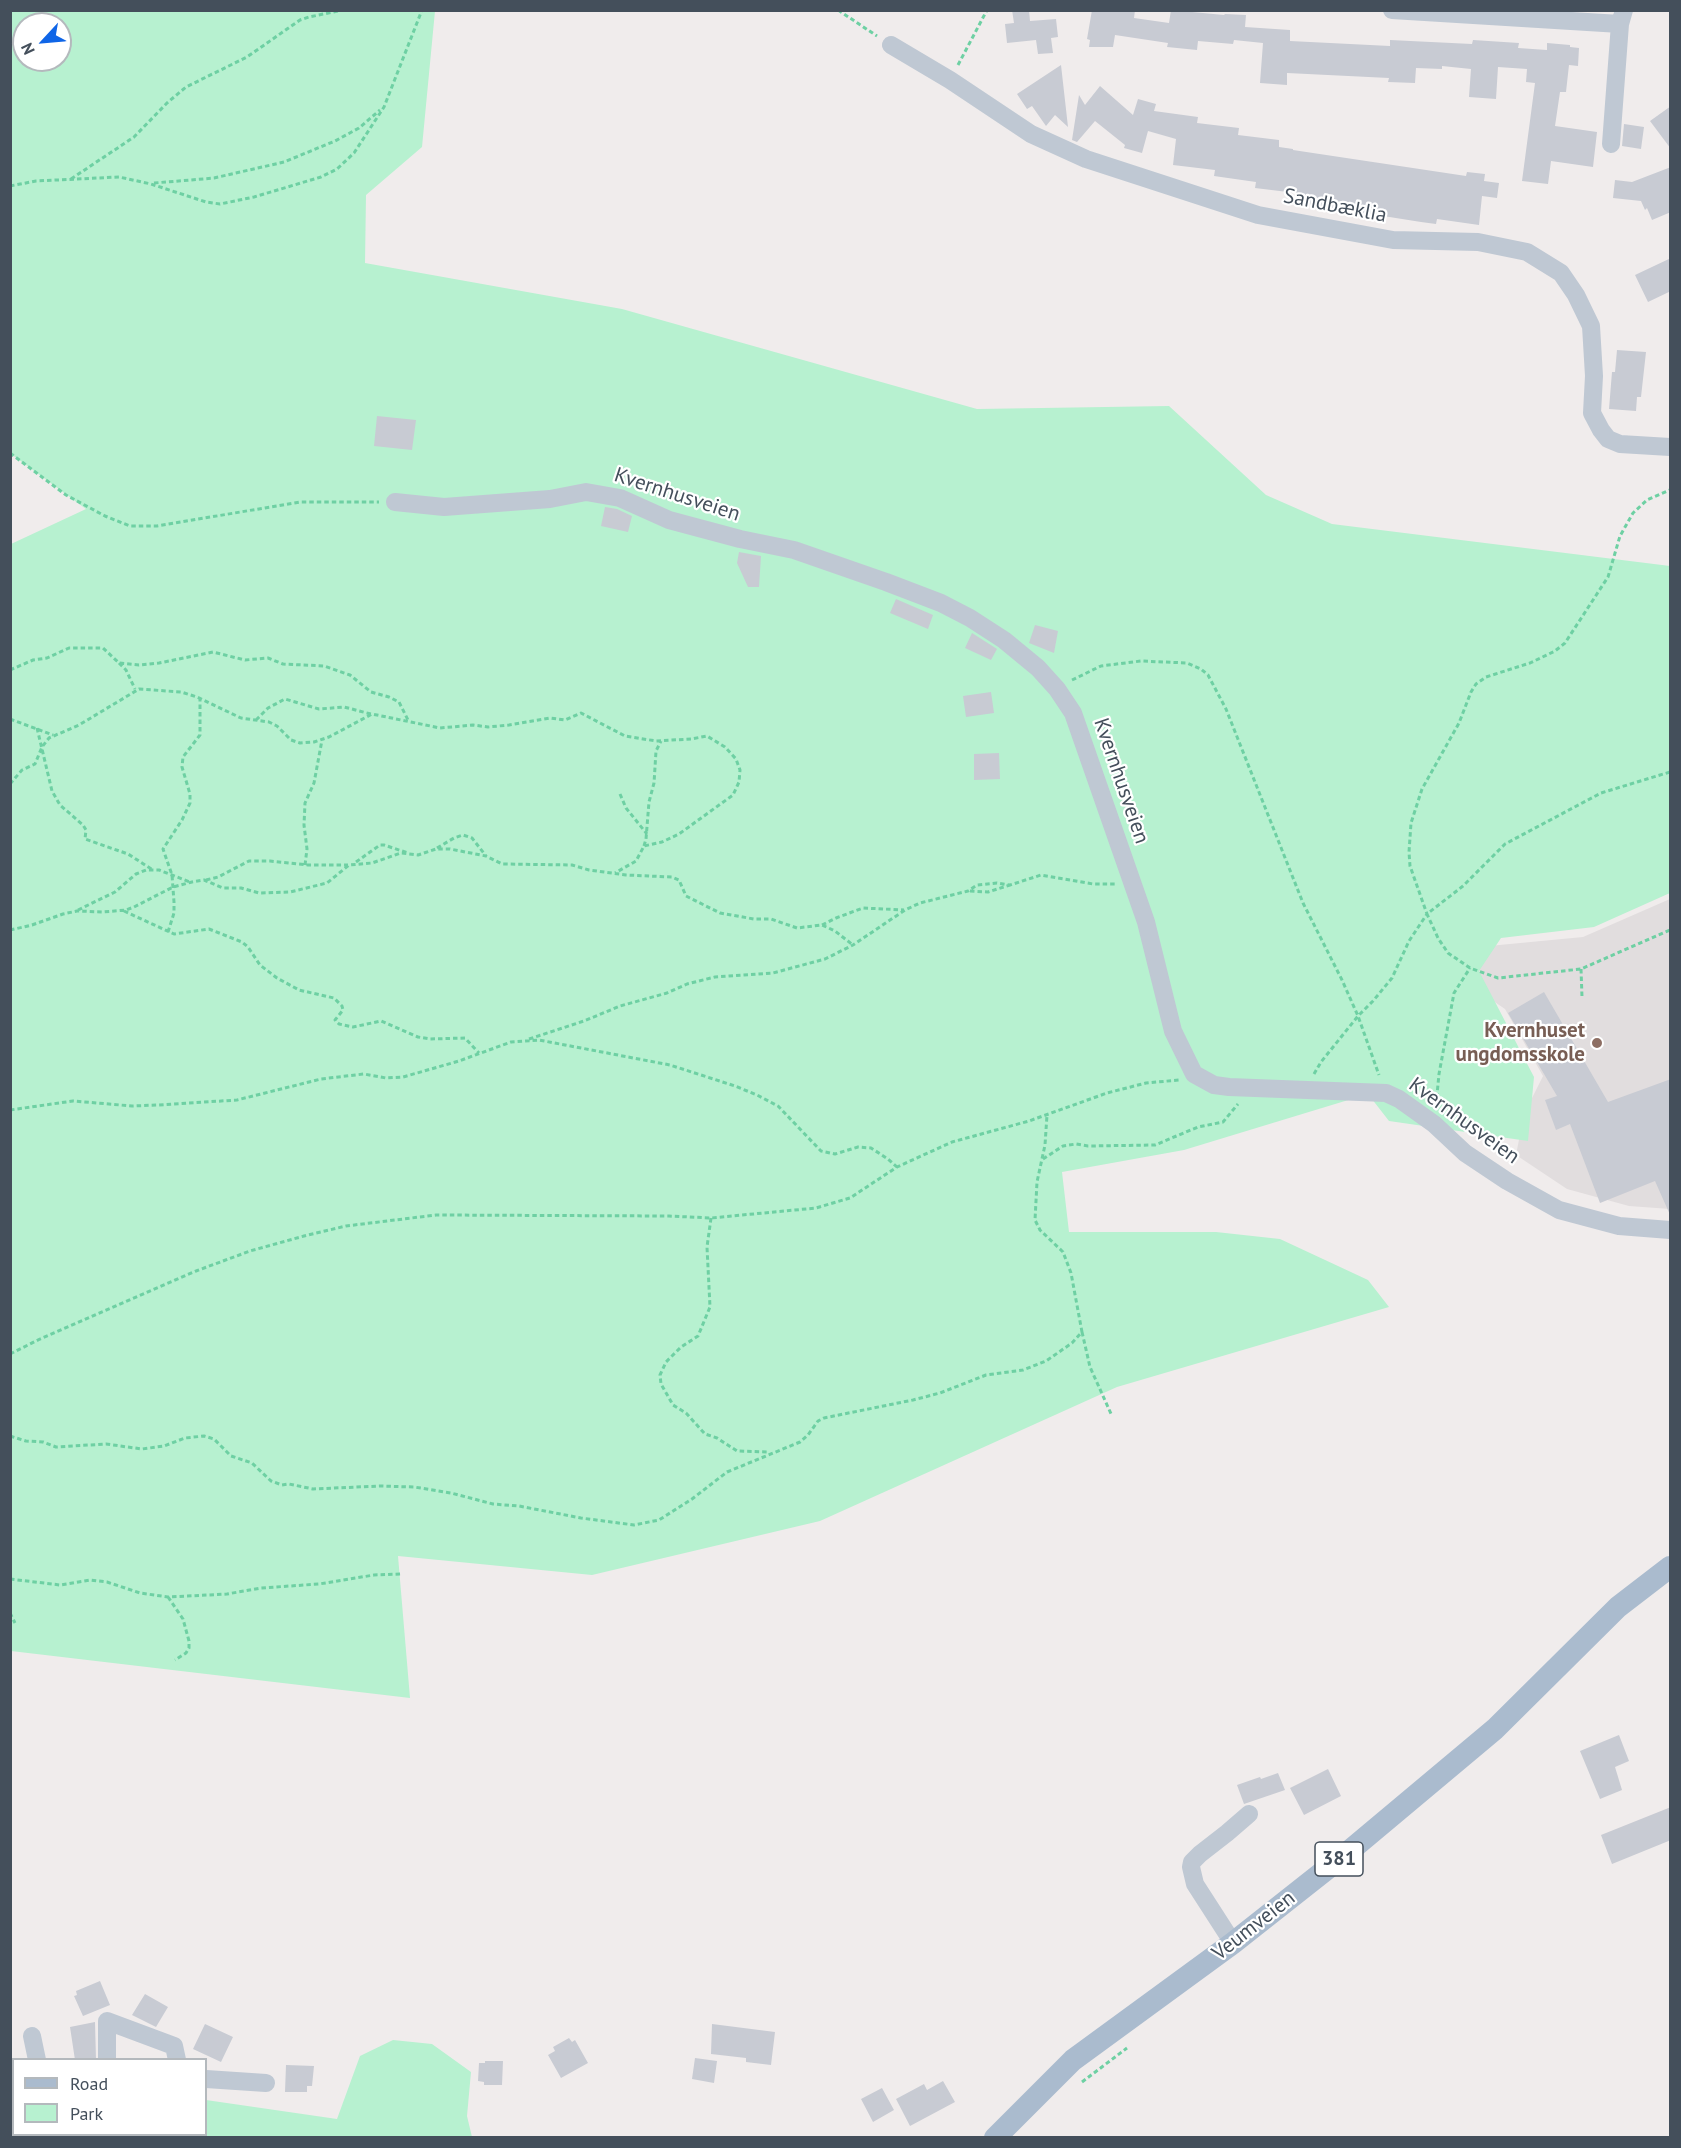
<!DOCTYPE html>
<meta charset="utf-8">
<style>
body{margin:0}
#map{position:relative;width:1681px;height:2148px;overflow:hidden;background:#f0ecec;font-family:"PT Sans",sans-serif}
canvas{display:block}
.frame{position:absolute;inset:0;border:12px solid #444f5b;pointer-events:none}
.legend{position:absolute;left:12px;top:2058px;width:195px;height:78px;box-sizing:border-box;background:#fff;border:2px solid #b4b9bd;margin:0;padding:8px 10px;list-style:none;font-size:18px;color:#444f5b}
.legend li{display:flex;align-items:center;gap:12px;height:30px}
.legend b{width:30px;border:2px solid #b4b9bd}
.north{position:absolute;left:12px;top:12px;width:60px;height:60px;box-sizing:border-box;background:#fff;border:2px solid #b4b9bd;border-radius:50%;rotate:244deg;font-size:16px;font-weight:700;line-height:24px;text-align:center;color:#444f5b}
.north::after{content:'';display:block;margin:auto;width:21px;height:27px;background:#0f65e7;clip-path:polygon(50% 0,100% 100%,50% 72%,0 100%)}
</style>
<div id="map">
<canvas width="1681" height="2148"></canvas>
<div class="frame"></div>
<ul class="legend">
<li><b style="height:8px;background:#aabbce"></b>Road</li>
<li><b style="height:16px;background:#b7f1d0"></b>Park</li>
</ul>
<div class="north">N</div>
</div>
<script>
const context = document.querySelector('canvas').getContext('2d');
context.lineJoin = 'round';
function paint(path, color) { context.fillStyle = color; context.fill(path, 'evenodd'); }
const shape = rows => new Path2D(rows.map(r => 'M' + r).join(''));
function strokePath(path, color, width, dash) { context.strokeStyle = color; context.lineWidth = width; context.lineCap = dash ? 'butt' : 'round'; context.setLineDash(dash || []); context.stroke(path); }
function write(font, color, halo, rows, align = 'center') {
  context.font = font + ' "PT Sans",sans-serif'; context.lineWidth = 4.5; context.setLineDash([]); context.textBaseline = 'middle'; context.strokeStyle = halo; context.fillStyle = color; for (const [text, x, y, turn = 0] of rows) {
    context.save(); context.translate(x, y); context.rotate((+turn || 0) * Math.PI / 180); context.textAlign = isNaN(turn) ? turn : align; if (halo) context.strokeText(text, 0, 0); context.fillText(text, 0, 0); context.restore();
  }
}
paint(shape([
 [1670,899,1670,1209,1629,1206,1567,1189,1516,1155,1524,1114,1543,1076,1505,1009,1477,990,1468,948,1583,937]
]), '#e1ddde');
paint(shape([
 [11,11,435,11,422,147,366,195,365,263,622,309,977,409,1169,406,1266,495,1332,524,1670,566,1670,893,1594,927,1501,938,1479,971,1534,1077,1528,1141,1389,1121,1368,1094,1184,1150,1062,1172,1069,1232,1216,1232,1280,1239,1368,1280,1389,1307,1117,1387,820,1521,592,1575,398,1556,410,1698,11,1651,11,544,86,509,11,454],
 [24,24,60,24,60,60,24,60],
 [393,2040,432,2044,471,2072,467,2116,472,2137,106,2137,113,2134,206,2134,206,2100,337,2119,360,2056]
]), '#b7f1d0');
paint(shape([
 [1012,10,1029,10,1030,21,1056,19,1058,37,1051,38,1053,53,1038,54,1036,40,1007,43,1005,24,1014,23],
 [1092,10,1135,10,1134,18,1169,23,1171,10,1224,15,1225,14,1246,15,1245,27,1290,30,1290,41,1390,46,1390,40,1472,44,1473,40,1519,43,1518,48,1547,50,1547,43,1570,45,1570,47,1579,48,1578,66,1569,65,1566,92,1560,92,1555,126,1597,132,1593,167,1551,161,1548,184,1522,181,1535,83,1526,82,1527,69,1498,67,1496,99,1469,97,1471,69,1442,66,1442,69,1416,68,1415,83,1388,82,1389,78,1287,73,1287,85,1260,83,1263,43,1234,40,1233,44,1198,41,1197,50,1167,47,1168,43,1115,35,1113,47,1089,47,1090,40,1087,39],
 [1061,65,1068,127,1055,115,1046,126,1032,106,1027,109,1017,94],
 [1100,86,1133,115,1138,99,1156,104,1154,111,1198,117,1197,123,1239,128,1238,135,1279,140,1279,147,1293,149,1293,150,1466,176,1467,172,1485,174,1484,181,1499,183,1497,198,1482,196,1479,225,1437,219,1436,224,1421,222,1295,202,1296,193,1255,188,1256,182,1214,176,1215,170,1173,165,1176,139,1148,131,1142,153,1124,148,1125,145,1095,121,1077,142,1072,140,1079,95,1085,105],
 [1671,106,1671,149,1650,121],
 [1624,124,1644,127,1641,149,1622,146],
 [1671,167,1671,212,1652,220,1647,208,1645,210,1641,201,1613,198,1615,180,1632,182],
 [1671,258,1671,291,1648,302,1635,275],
 [1617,350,1646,352,1641,397,1637,397,1636,411,1609,409,1612,372,1615,372],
 [377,416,416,420,412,450,374,446],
 [605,507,617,509,632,516,628,532,601,526],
 [739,552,761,556,759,587,748,587,737,563],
 [896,599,933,615,928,629,890,613],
 [1035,625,1058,631,1054,653,1029,643],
 [972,633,997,649,991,660,965,648],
 [991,692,994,713,966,717,963,696],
 [999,753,1000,779,974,780,974,754],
 [1544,992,1608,1102,1671,1079,1671,1217,1655,1181,1600,1203,1570,1124,1556,1130,1545,1100,1557,1096,1508,1013],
 [1619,1735,1629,1761,1615,1767,1622,1790,1600,1799,1580,1751],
 [1328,1769,1341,1796,1304,1815,1290,1788],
 [1278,1773,1285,1790,1244,1804,1237,1785,1260,1777,1261,1779],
 [1671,1807,1671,1840,1612,1864,1601,1835],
 [100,1981,110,2005,83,2016,74,1996,77,1995,76,1991],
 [145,1994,168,2007,156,2027,132,2015],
 [95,2022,96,2060,75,2060,70,2027],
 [205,2024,233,2037,221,2062,193,2049],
 [712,2024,775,2032,771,2065,746,2062,746,2058,711,2054],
 [569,2038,572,2042,575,2040,588,2063,561,2078,548,2055,555,2051,553,2047],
 [695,2058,717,2061,714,2083,692,2079],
 [485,2061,503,2061,502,2085,484,2085,484,2082,478,2081,479,2063,485,2063],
 [286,2065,314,2066,312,2086,307,2086,307,2092,285,2092],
 [943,2081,955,2102,910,2126,896,2099,924,2084,927,2090],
 [882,2088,894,2110,873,2122,861,2099]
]), '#c8cbd3');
strokePath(shape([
 [838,10,877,36],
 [958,65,987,10],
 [71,179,134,137,167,103,186,87,247,57,300,20,309,17,343,10],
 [154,183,214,178,284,162,335,141,359,128,380,110],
 [10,186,36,181,119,177,151,184,206,202,220,204,254,197,321,177,337,169,354,153,384,107,422,10],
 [10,453,66,495,105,516,130,526,157,526,300,502,379,502],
 [119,663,126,670,135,689],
 [10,670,33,660,47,658,69,648,103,648,119,663,139,665,159,663,213,652,245,660,268,658,283,664,324,666,350,675,371,692,389,697,399,702,409,722],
 [1072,680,1101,666,1141,661,1187,663,1201,669,1208,675,1226,709,1303,903,1342,980,1358,1016,1379,1075],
 [10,719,53,735],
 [256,720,268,708,285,699,319,709,344,707,371,714],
 [37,728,52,791,60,805,83,825,86,830,85,839,128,854,153,870],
 [1670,772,1601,793,1505,844,1463,886,1427,914,1438,938,1448,953,1470,968,1498,978,1581,969,1670,930],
 [10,784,22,770,35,764,42,747,49,738,79,725,139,689,181,692,197,697,241,718,269,722,277,726,291,740,300,743,314,742,329,737,372,714,440,728,473,725,488,727,509,725,550,718,565,720,581,713,625,736,656,741,691,739,707,736,725,747,736,759,740,770,739,782,733,795,679,834,662,842,644,846,636,861,615,873],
 [620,794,626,808,647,834],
 [644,846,646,839,649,802,654,783,656,751,661,741],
 [437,848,454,838,463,835,472,838,486,856],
 [356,862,380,845,384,845,408,853],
 [305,865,307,849,304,825,305,803,314,783,322,740],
 [206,880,218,877,249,861,270,861,308,865,348,865],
 [970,891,988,892,1010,885],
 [78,910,115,892,136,874,146,870,159,870,190,882],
 [124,911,174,934,209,929,242,942,248,947,260,965,277,978,299,990,334,998,342,1006,343,1010,335,1020,339,1024,353,1027,381,1021,418,1037,430,1039,465,1038,479,1053],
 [822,925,836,918,863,908,904,910],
 [10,930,32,925,63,914,77,911,103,912,126,910,134,907,173,887,192,882,204,880,223,888,241,888,259,893,290,892,327,883,349,865,372,863,401,853,418,855,436,849,450,849,486,856,502,864,572,865,589,870,626,875,672,877,679,880,686,896,720,913,754,919,771,919,797,928,822,925,835,931,853,945],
 [168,932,174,913,174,902,172,875,163,849,182,820,190,803,190,794,182,767,183,757,200,735,200,699],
 [1581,969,1582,997],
 [529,1039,584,1021,620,1006,667,993,687,984,715,977,773,973,825,959,853,945,905,910,920,903,968,891,977,885,997,883,1010,885,1041,875,1093,884,1115,884],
 [1314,1074,1321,1062,1358,1016,1373,1001,1392,978,1409,941,1427,914,1410,866,1409,852,1411,823,1422,789,1459,723,1471,692,1476,684,1486,677,1530,663,1555,651,1565,643,1608,577,1620,536,1633,513,1647,500,1670,490],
 [1436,1105,1439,1074,1454,993,1470,968],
 [10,1110,73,1101,132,1106,158,1105,237,1100,321,1079,364,1074,386,1078,403,1077,459,1061,511,1042,539,1040,670,1065,735,1086,757,1095,778,1106,821,1151,835,1154,858,1147,871,1148,888,1159,897,1167],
 [1043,1159,1063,1146,1076,1144,1088,1146,1155,1145,1198,1127,1223,1122,1238,1104],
 [711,1218,707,1247,710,1307,698,1336,681,1347,666,1362,660,1375,661,1384,673,1405,686,1413,705,1434,717,1438,737,1451,769,1452],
 [1082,1332,1090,1367,1112,1416],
 [10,1354,40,1339,196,1271,250,1251,304,1236,346,1226,436,1215,669,1216,711,1218,816,1208,850,1198,897,1167,952,1142,1029,1121,1107,1093,1146,1083,1179,1080],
 [10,1436,26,1441,43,1442,56,1447,106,1444,142,1449,164,1446,185,1438,204,1436,214,1439,231,1456,252,1463,271,1481,282,1485,289,1484,313,1489,380,1486,414,1487,451,1493,493,1504,519,1506,581,1518,634,1525,659,1520,692,1499,727,1472,800,1442,808,1435,818,1421,824,1418,913,1400,940,1393,986,1375,1023,1370,1046,1361,1072,1343,1082,1332,1071,1273,1063,1252,1040,1230,1035,1220,1037,1182,1045,1145,1047,1115],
 [10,1579,60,1585,90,1580,107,1582,140,1593,168,1597,227,1594,261,1588,319,1584,374,1575,402,1574],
 [168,1597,183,1619,189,1641,189,1648,186,1653,175,1660],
 [10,1613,15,1623],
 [1082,2082,1127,2048]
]), '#6ed0a3', 3, [4.5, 3]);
strokePath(shape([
 [1392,10,1620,24],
 [891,45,950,80,1031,134,1086,159,1258,215,1393,240,1478,242,1527,252,1561,273,1576,295,1591,326,1594,376,1592,413,1601,430,1608,439,1620,444,1670,447],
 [1611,144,1620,24,1624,10],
 [395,502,444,507,550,499,586,492,620,498,669,520,740,539,794,550,886,582,941,603,970,618,1004,640,1038,668,1057,689,1073,713,1146,922,1173,1031,1194,1074,1214,1085,1229,1087,1386,1093,1399,1099,1434,1124,1465,1153,1507,1181,1559,1210,1619,1226,1670,1230],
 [1233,1943,1195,1884,1191,1867,1192,1862,1200,1854,1227,1833,1249,1814],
 [32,2036,37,2060],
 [107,2060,107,2021,174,2046,177,2060],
 [206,2079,266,2083],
 [56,2134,57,2138]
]), '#bfc8d3', 18);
strokePath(shape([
 [995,2138,1073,2060,1233,1943,1347,1853,1495,1729,1618,1607,1670,1567]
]), '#aabbce', 22);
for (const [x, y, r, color] of [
 [1597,1043,6,"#8d6e63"]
]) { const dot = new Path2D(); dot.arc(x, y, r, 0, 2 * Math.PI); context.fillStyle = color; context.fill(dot); strokePath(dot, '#fff', 2); }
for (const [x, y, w] of [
 [1339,1859,48]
]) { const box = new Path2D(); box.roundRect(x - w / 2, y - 17, w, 34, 4.5); context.fillStyle = '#fff'; context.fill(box); strokePath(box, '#444f5b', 1.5); }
write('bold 20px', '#444f5b', null, [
 ["381",1339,1859]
]);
write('21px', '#444f5b', '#fff', [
 ["Sandbæklia",1335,206,11],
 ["Kvernhusveien",677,495,18],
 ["Kvernhusveien",1121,781,71],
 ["Kvernhusveien",1464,1121,36],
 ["Veumveien",1254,1926,-38]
]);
write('bold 21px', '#785e54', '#fff', [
 ["Kvernhuset",1585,1031],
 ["ungdomsskole",1585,1055]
], 'right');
</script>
